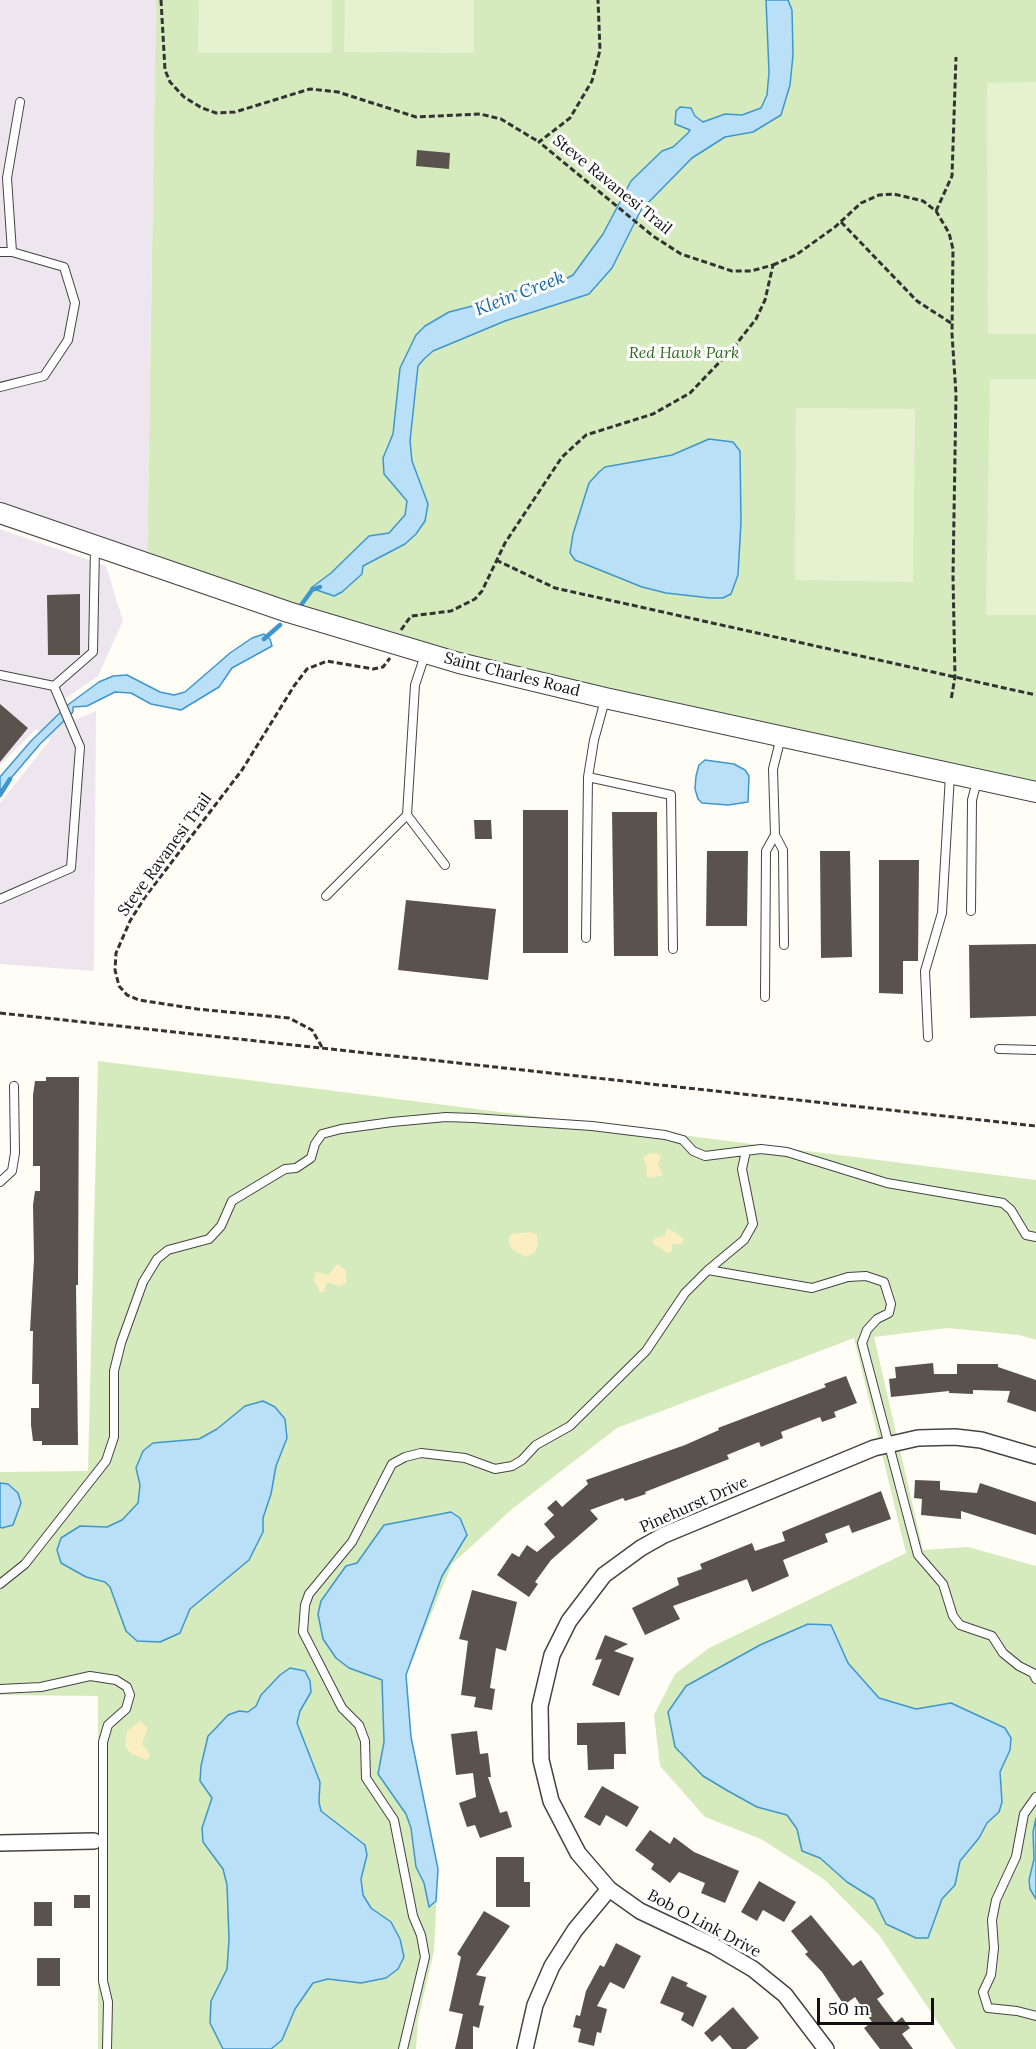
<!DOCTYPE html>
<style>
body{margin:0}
#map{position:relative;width:1036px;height:2049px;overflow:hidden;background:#fffdf5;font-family:Lora,serif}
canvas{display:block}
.scale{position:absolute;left:817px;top:1998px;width:117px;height:27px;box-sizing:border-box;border:3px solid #111;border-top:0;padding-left:8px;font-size:18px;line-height:21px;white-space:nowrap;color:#111;-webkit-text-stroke:4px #fff;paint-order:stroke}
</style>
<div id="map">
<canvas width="1036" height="2049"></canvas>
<div class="scale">50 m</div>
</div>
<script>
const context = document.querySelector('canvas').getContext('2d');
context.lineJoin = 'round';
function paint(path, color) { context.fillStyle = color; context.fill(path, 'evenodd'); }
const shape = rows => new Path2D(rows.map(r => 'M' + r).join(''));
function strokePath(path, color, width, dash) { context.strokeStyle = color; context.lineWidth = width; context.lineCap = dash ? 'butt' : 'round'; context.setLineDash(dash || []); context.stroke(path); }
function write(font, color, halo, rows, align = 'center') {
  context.font = font + ' Lora,serif'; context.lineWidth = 6; context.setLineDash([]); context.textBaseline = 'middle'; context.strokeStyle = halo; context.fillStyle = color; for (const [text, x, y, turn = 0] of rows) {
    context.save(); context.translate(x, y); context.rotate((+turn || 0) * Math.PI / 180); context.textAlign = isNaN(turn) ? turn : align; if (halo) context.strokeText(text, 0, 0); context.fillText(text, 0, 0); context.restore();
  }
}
paint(shape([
 [0,0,156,0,147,556,0,507],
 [0,529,106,566,123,621,98,676,62,701,75,720,96,711,94,971,0,964,0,803,50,740,36,729,0,765]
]), '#eee6ef');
paint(shape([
 [156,0,1036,0,1036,793,444,662,147,564],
 [98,1061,1036,1180,1036,1340,1019,1335,947,1328,874,1337,923,1550,968,1547,1036,1566,1036,2049,956,2049,879,1935,825,1880,761,1839,705,1817,660,1766,654,1715,675,1674,709,1648,906,1553,854,1338,617,1428,512,1509,452,1564,406,1675,411,1737,438,1869,434,1951,418,2020,416,2049,98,2049,98,1696,0,1695,0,1472,88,1471]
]), '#d5ebbd');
paint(shape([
 [658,1153,661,1157,658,1164,663,1175,650,1178,646,1176,647,1167,643,1158,648,1154],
 [668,1228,684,1239,682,1244,672,1244,672,1251,668,1253,652,1243,655,1238,664,1236],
 [530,1232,537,1235,538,1245,534,1253,525,1257,511,1248,508,1241,511,1234],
 [337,1264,346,1270,346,1283,339,1286,327,1282,324,1292,320,1292,314,1281,315,1274,317,1272,328,1275],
 [140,1721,148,1728,142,1744,150,1754,147,1760,131,1754,125,1746,127,1731]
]), '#fbeec1');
paint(shape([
 [199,0,332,0,332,53,198,53],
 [345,0,474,0,474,53,344,52],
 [1036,82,1036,334,988,334,987,83],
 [990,379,1036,379,1036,615,986,615],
 [796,408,915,409,913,582,795,580]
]), '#e6f2cf');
const water = shape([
 [766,0,788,0,792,10,793,55,790,85,781,115,753,132,725,137,692,158,641,210,612,268,589,294,505,321,433,351,424,359,418,366,410,441,412,461,428,504,425,521,416,534,405,544,363,566,362,574,342,592,334,596,311,588,331,573,369,536,389,533,405,515,407,501,384,474,383,458,393,434,400,368,416,335,425,326,449,312,496,300,504,297,507,292,552,286,573,275,603,234,631,181,662,151,673,147,688,133,690,130,675,124,676,111,680,107,691,108,695,116,703,122,725,114,742,115,761,108,767,95,769,72,766,0],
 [709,439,733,442,740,451,741,522,738,575,731,594,723,598,710,598,666,593,642,587,575,560,570,553,573,534,589,483,599,472,605,467,672,455,709,439],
 [264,634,270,639,272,646,232,668,219,687,181,710,151,704,131,693,115,692,87,706,73,707,73,712,40,744,0,791,0,777,31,741,69,704,99,682,113,676,127,675,160,692,174,695,185,692,230,653,252,638,264,634],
 [705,760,734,764,745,770,749,776,748,802,728,805,702,803,698,799,695,789,696,776,699,765,705,760],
 [263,1401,275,1407,285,1419,287,1438,276,1466,271,1494,263,1518,263,1532,249,1560,190,1609,180,1633,160,1642,137,1641,126,1631,110,1587,105,1582,86,1577,61,1563,57,1550,61,1538,80,1526,107,1527,122,1520,138,1503,140,1485,136,1468,143,1451,153,1443,199,1439,217,1429,245,1406,263,1401],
 [0,1483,8,1484,18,1493,21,1503,13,1525,2,1528,0,1527,0,1483],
 [451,1512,460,1518,467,1535,442,1576,406,1675,411,1737,438,1869,436,1901,429,1907,424,1883,416,1867,411,1828,406,1814,378,1774,384,1742,382,1680,349,1668,336,1658,323,1639,318,1614,321,1601,338,1577,346,1566,357,1563,384,1525,451,1512],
 [808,1624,831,1625,848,1663,879,1698,916,1709,951,1703,1005,1728,1011,1738,1010,1750,1000,1772,1002,1802,999,1812,987,1823,979,1838,960,1861,955,1885,942,1899,928,1938,916,1938,886,1924,874,1899,847,1882,820,1858,802,1851,797,1829,787,1815,757,1807,728,1791,703,1776,675,1747,668,1712,686,1686,760,1645,808,1624],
 [290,1668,305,1671,310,1681,311,1692,300,1711,297,1723,320,1782,319,1802,321,1811,365,1845,367,1855,361,1879,363,1895,371,1908,391,1922,400,1939,404,1957,398,1969,386,1978,361,1983,328,1979,313,1983,295,2009,282,2040,271,2049,223,2049,210,2023,211,2001,227,1969,229,1939,227,1885,223,1869,203,1842,202,1828,212,1798,200,1781,201,1766,208,1736,214,1730,228,1715,239,1711,248,1712,256,1706,261,1695,280,1675,290,1668],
 [1036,1818,1036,1899,1030,1889,1029,1880,1034,1859,1033,1832,1036,1818]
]);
paint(water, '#b9e0f7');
strokePath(water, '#3f96cf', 1.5);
strokePath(shape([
 [299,608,312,590,320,587],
 [264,639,280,625],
 [0,795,10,779]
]), '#3f96cf', 4.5);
paint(shape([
 [417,150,450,153,449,169,416,166],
 [80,594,80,655,48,655,47,595],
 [0,704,28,728,0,762],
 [523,810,568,810,568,953,523,953],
 [612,812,657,812,658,956,614,956],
 [474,820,491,820,492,839,475,839],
 [707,851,748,851,747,926,706,926],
 [820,851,850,851,852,957,821,958],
 [879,860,919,860,918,961,903,961,903,994,879,993],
 [406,900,496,909,488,980,398,970],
 [1036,944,1036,1016,970,1018,969,945],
 [46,1077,79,1077,78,1285,76,1285,78,1445,42,1445,42,1441,33,1441,31,1425,31,1408,39,1408,39,1384,32,1384,33,1331,30,1331,34,1259,33,1205,35,1191,40,1191,40,1166,33,1166,33,1095,35,1081,46,1081],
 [933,1363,934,1374,957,1374,957,1364,998,1364,998,1367,1036,1380,1036,1412,1007,1402,1010,1391,973,1390,973,1394,949,1393,949,1391,891,1397,889,1379,896,1378,895,1367],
 [846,1376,857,1403,834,1412,836,1417,822,1422,820,1417,781,1432,783,1438,761,1447,759,1442,727,1455,729,1459,645,1492,646,1494,625,1501,623,1498,590,1510,598,1519,551,1560,535,1582,538,1584,529,1597,497,1575,512,1553,519,1557,527,1545,537,1552,555,1537,544,1524,554,1515,547,1508,556,1500,562,1507,588,1484,586,1480,685,1445,719,1430,718,1428,826,1387,824,1384],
 [915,1480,940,1481,940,1490,977,1493,980,1483,1036,1502,1036,1535,961,1511,961,1519,921,1515,922,1499,914,1498],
 [881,1491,891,1519,852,1533,849,1525,825,1534,828,1542,783,1560,789,1576,764,1587,752,1592,747,1579,673,1606,680,1619,645,1635,632,1608,679,1585,677,1578,702,1569,700,1564,752,1543,755,1551,785,1541,782,1532],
 [472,1590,517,1602,506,1651,496,1648,490,1688,495,1689,492,1710,474,1707,476,1697,461,1695,468,1641,459,1639],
 [605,1635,628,1644,614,1651,634,1658,619,1696,592,1685,602,1659,595,1660],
 [625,1722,626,1754,614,1754,614,1769,588,1770,587,1745,577,1745,577,1723],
 [477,1731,480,1754,488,1753,491,1777,488,1777,500,1813,507,1811,512,1827,480,1838,475,1825,467,1827,459,1803,476,1797,473,1773,456,1775,451,1734],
 [602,1786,639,1807,627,1827,606,1815,600,1826,584,1817],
 [650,1830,670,1844,674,1837,694,1852,739,1871,725,1903,701,1893,705,1883,679,1872,670,1883,651,1869,654,1864,635,1850],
 [496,1857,524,1857,524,1882,530,1882,530,1907,496,1907],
 [759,1881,796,1902,784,1922,763,1910,757,1921,741,1912],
 [74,1895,90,1895,90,1908,74,1908],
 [34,1902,52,1902,52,1926,34,1926],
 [484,1911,510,1926,476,1975,486,1977,479,2005,484,2006,479,2028,473,2026,473,2049,455,2049,463,2014,449,2011,461,1957,457,1954],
 [811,1915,853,1966,861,1960,884,1994,877,1999,895,2023,902,2017,910,2028,902,2034,913,2049,880,2049,864,2028,872,2022,855,1997,844,2005,822,1972,805,1954,808,1952,791,1931],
 [616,1943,641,1956,624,1989,610,1982,597,2006,607,2009,601,2033,597,2032,594,2046,578,2042,581,2029,573,2027,576,2015,580,2016,586,1991,600,1965,604,1967],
 [37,1958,60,1958,60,1986,37,1986],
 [672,1976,688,1983,686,1986,707,1996,693,2027,681,2020,684,2013,660,2003],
 [733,2007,759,2038,746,2049,732,2049,720,2035,712,2042,704,2033]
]), '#5a524d');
const service = shape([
 [0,252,12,252,64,267,75,303,68,340,44,376,0,387],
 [12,252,7,178,20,102],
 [0,675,54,686],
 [54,686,93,652,95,547],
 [605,700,594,740,588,777,671,795,673,949],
 [407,815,445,865],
 [775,835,783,850,784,945],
 [326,896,407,815,415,685,425,655],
 [0,899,71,868,80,747,54,686],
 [971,911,972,800,977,781],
 [586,938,588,777],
 [765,997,766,851,775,835,773,769,781,737],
 [928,1037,925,971,942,913,950,775],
 [999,1049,1036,1050],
 [0,1182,12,1171,15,1153,14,1086],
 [708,1270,744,1240,753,1224,742,1169,746,1151],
 [0,1584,25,1564,106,1461,114,1437,114,1371,121,1343,143,1282,157,1259,168,1250,209,1239,221,1226,232,1201,285,1169,296,1168,311,1158,315,1144,322,1134,341,1129,392,1122,446,1117,473,1118,592,1126,665,1135,683,1140,693,1151,705,1156,761,1149,787,1152,887,1183,1003,1203,1011,1210,1026,1235,1036,1237],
 [0,1689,41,1687,90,1676,116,1680,127,1687,130,1695,126,1709,108,1725,103,1742,103,1981,108,2002,107,2049],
 [1036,1797,1024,1814,1016,1857,996,1900,992,1920,994,1948,991,1975,983,1992,988,2008,1017,2011,1036,2016],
 [403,2049,425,1957,421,1935,413,1916,394,1820,366,1778,365,1741,359,1725,342,1708,303,1632,305,1605,309,1594,352,1542,392,1464,405,1457,421,1453,465,1458,495,1469,512,1466,522,1460,536,1445,570,1426,646,1351,685,1293,708,1270,812,1288,848,1277,866,1276,884,1282,891,1304,889,1313,877,1319,867,1330,862,1343,918,1555,943,1584,953,1616,960,1625,992,1636,1003,1653,1019,1666,1033,1673,1036,1679]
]);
const minor = shape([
 [0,1843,94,1841],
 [525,2049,535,2005,552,1966,575,1930,609,1889],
 [826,2049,785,1995,753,1969,714,1946,640,1911,609,1889,578,1853,551,1801,541,1760,540,1706,552,1655,569,1621,604,1575,641,1548,664,1535,874,1448,918,1438,955,1437,981,1440,1036,1456]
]);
const tertiary = shape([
 [0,513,288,612,459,663,605,698,1036,792]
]);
strokePath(service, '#444', 10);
strokePath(minor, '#444', 18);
strokePath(tertiary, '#444', 22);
strokePath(shape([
 [161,0,165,70,170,82,184,97,202,108,216,113,235,112,310,89,338,92,416,117,480,114,501,119,539,142],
 [936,211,952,176,956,57],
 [841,222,917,301,951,323],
 [773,265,796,255,835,227,861,203,879,195,894,194,923,201,936,211,949,233,953,249,952,334,956,394,953,576,955,677,951,700],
 [496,560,555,588,1036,695],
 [401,630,411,616,451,611,475,599,482,591,505,543,562,457,586,435,653,414,690,393,734,347,756,319,765,300,773,265,751,271,732,271,681,254,653,236,539,142,570,118,592,81,600,50,598,0],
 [0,1013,1036,1126],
 [322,1047,312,1030,289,1018,197,1009,139,1000,127,995,119,986,115,970,116,953,130,921,145,897,242,770,294,686,307,669,327,661,373,669,383,667,390,658]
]), '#333', 3, [6, 3]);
strokePath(service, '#fff', 8);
strokePath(minor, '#fff', 15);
strokePath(tertiary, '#fff', 20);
write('16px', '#111', '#fff', [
 ["Steve Ravanesi Trail",612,185,39],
 ["Saint Charles Road",512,675,14],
 ["Steve Ravanesi Trail",165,855,-54],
 ["Pinehurst Drive",694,1505,-24],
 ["Bob O Link Drive",704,1924,28]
]);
write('italic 16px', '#2f6b1f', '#fff', [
 ["Red Hawk Park",684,353]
]);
write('italic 18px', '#1768a6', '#fff', [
 ["Klein Creek",520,294,-21]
]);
</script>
